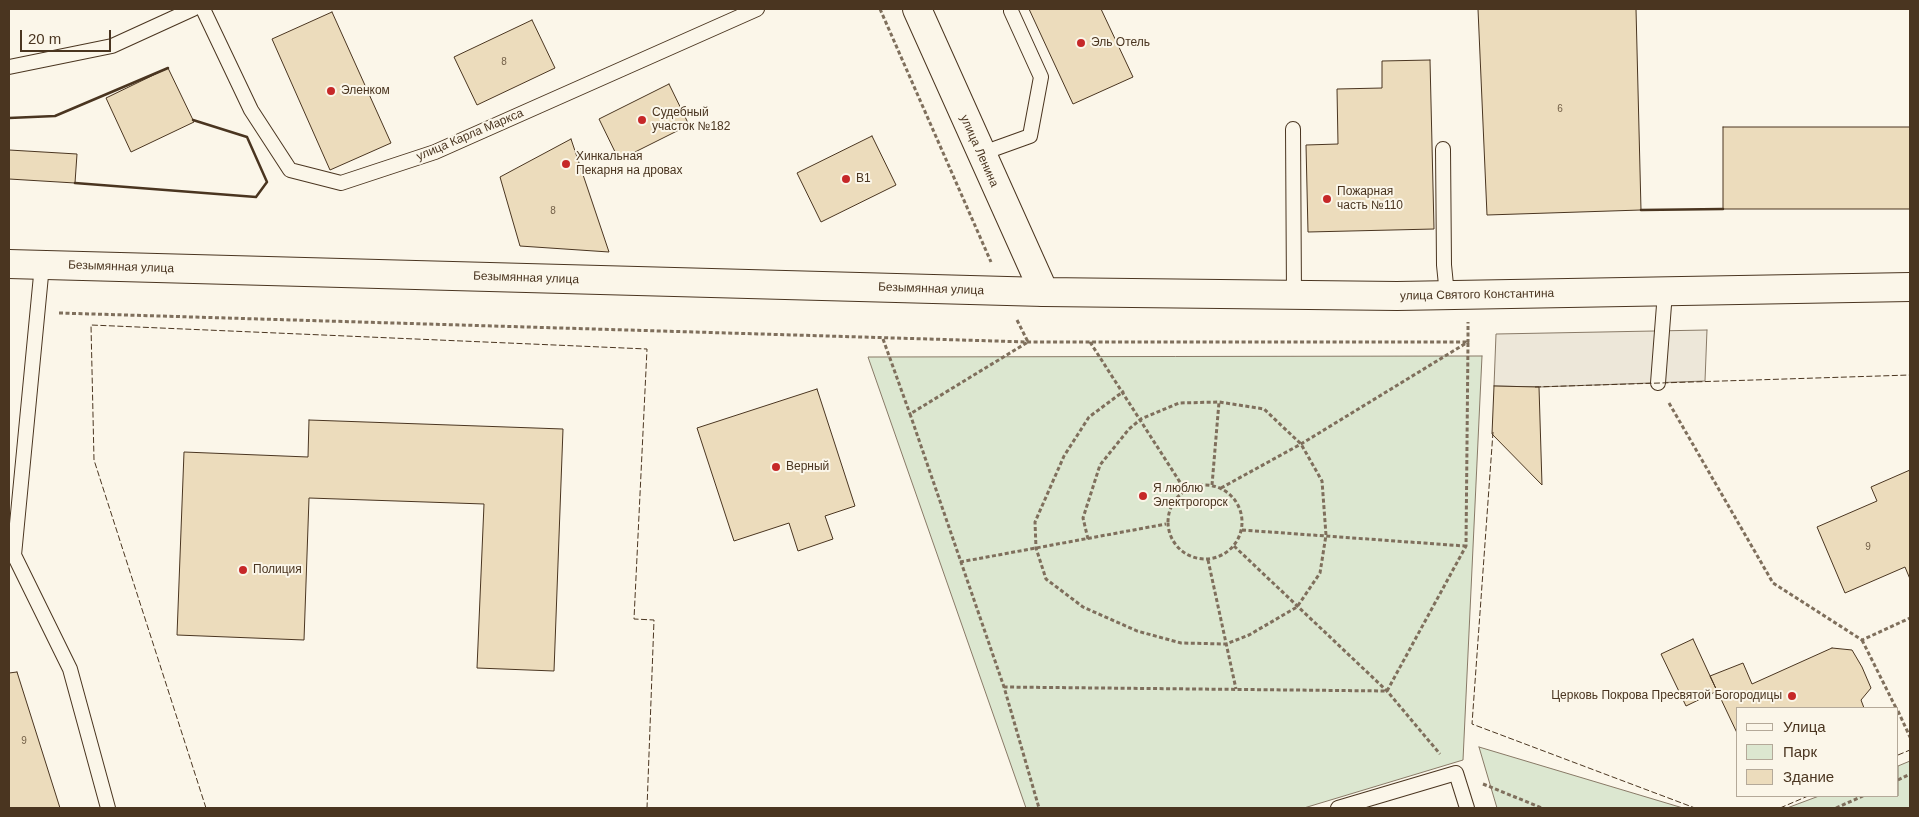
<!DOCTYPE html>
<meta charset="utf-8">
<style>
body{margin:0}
#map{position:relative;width:1919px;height:817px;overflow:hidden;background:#fbf6e9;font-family:Helvetica,sans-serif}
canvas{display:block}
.frame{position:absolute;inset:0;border:10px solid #4a3520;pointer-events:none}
.legend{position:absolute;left:1736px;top:707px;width:162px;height:90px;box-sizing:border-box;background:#fbf6e9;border:1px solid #b4a999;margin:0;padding:6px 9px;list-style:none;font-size:15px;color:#4a3520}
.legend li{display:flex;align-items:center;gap:10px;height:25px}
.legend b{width:25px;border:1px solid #b4a999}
.scale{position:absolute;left:20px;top:30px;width:91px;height:22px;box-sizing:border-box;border:2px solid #4a3520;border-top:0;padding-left:6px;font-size:15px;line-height:18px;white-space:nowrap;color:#4a3520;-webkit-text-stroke:4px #fbf6e9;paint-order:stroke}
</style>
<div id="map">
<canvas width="1919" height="817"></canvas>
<div class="frame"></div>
<ul class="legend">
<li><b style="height:6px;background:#fbf6e9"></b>Улица</li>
<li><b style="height:14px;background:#dce7d0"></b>Парк</li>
<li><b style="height:14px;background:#ecdcbc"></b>Здание</li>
</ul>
<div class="scale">20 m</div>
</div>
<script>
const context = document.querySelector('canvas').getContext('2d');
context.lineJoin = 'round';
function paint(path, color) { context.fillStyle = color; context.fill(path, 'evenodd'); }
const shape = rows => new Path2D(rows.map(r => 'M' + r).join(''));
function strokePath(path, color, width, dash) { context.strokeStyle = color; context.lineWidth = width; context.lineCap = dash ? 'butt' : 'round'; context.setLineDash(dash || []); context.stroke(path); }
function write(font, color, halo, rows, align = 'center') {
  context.font = font + ' Helvetica,sans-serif'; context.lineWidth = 4; context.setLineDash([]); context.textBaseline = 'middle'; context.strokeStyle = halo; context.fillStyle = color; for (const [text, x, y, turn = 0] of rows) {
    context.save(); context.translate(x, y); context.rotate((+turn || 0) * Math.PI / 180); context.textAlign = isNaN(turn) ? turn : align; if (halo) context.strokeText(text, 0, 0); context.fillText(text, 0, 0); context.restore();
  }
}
const green = shape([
 [1482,356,1463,760,1304,808,1026,808,868,357,1482,356],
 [1479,747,1683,808,1497,808,1479,747],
 [1910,761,1910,808,1787,808,1819,796,1898,796,1898,766,1910,761]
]);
paint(green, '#dce7d0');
strokePath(green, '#887966', 1);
const parking = shape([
 [1707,330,1705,381,1539,387,1494,386,1496,334,1707,330]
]);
paint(parking, '#ede7d9');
strokePath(parking, '#887966', 1);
const building = shape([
 [1029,9,1101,9,1133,77,1073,104,1029,9],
 [1478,9,1636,9,1641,210,1487,215,1478,9],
 [332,12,391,143,330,170,272,39,332,12],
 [532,20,555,68,477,105,454,57,532,20],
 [1430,60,1434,229,1308,232,1306,145,1338,144,1337,89,1382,88,1382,61,1430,60],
 [168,68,194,122,131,152,106,98,168,68],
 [669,84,689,125,619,160,599,119,669,84],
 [1723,127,1910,127,1910,209,1723,209,1723,127],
 [872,136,896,185,821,222,797,173,872,136],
 [571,139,609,252,520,246,500,177,571,139],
 [9,150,77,154,75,183,9,179,9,150],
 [1494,386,1539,387,1542,485,1492,434,1494,386],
 [817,389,855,506,825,516,833,539,798,551,789,523,734,541,697,428,817,389],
 [309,420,563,429,554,671,477,668,484,504,309,498,304,640,177,635,184,452,308,457,309,420],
 [1910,470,1910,579,1905,567,1845,593,1817,527,1877,501,1871,487,1910,470],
 [1693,639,1717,691,1686,706,1661,654,1693,639],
 [1832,648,1852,650,1862,667,1871,688,1861,700,1864,708,1738,708,1738,735,1710,676,1743,663,1752,684,1832,648],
 [17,672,60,808,9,808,9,673,17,672]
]);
paint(building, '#ecdcbc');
strokePath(building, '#4a3520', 1);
const lane = shape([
 [203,9,251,110,290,170,341,183,435,152,757,9],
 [9,67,112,46,193,9],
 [1293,129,1294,296],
 [1443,149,1444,265,1447,295],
 [980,154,1030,136,1041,77,1011,11],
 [42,265,14,555,70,669,108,808],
 [1658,383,1665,292],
 [1338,808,1456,773,1467,808]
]);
const street = shape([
 [9,264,1044,292]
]);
const secondary = shape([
 [917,9,1044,292,1397,296,1910,287]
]);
strokePath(lane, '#4a3520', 16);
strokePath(street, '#4a3520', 30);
strokePath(secondary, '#4a3520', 30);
strokePath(shape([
 [880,9,991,262],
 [59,313,1028,342,1468,342,1466,546,1387,691,1004,687],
 [1017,320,1028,342,910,414,1004,687,1039,808],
 [883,339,910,414],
 [1090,342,1185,490],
 [1669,403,1773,583,1862,640,1910,618],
 '1168 522a37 37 0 1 1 74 0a37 37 0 1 1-74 0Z',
 [1212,485,1219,402],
 [1221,488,1301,444,1468,342,1468,322],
 [1242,530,1465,546],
 [1088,539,1083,518,1100,465,1129,429,1141,419,1179,403,1219,402,1264,409,1301,444,1322,481,1326,535,1320,573,1297,607,1249,635,1226,644,1181,643,1137,631,1083,607,1046,579,1036,548,1035,522,1064,456,1089,417,1124,391],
 [1234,546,1387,691,1440,754],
 [1208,560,1236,689],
 [960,562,1166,524],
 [1862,640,1896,708],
 [1898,711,1910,737],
 [1898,780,1910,774],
 [1483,784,1542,808],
 [1836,808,1863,796]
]), '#7f6f5c', 3, [4, 2.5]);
strokePath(lane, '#fbf6e9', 14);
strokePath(street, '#fbf6e9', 28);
strokePath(secondary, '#fbf6e9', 28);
strokePath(shape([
 [1535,387,1910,375],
 [1493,432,1472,724,1695,808],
 [1898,755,1910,750],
 [206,808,94,460,91,325,647,349,634,619,654,620,647,808],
 [1780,808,1808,796]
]), '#4a3520', 1, [6, 2.5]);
strokePath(shape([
 [9,118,55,116,168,68],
 [75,183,256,197,267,182,247,137,193,120],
 [1641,210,1723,209]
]), '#4a3520', 2.5);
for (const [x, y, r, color] of [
 [1081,43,5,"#c62828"],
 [331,91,5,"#c62828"],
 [642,120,5,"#c62828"],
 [566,164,5,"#c62828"],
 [846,179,5,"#c62828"],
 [1327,199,5,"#c62828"],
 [776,467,5,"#c62828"],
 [1143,496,5,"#c62828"],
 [243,570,5,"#c62828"],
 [1792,696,5,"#c62828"]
]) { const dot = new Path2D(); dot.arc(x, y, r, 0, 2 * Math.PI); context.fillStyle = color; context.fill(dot); strokePath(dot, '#fbf6e9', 2); }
write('10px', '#725f47', null, [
 ["8",504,62],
 ["6",1560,109],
 ["8",553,211],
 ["9",1868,547],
 ["9",24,741]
]);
write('12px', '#4a3520', '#fbf6e9', [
 ["Эль Отель",1091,43],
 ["Эленком",341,91],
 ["Судебный",652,113],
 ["участок №182",652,127],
 ["Хинкальная",576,157],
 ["Пекарня на дровах",576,171],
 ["B1",856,179],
 ["Пожарная",1337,192],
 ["часть №110",1337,206],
 ["Верный",786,467],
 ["Я люблю",1153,489],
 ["Электрогорск",1153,503],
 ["Полиция",253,570],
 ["Церковь Покрова Пресвятой Богородицы",1782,696,"right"]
], 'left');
write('12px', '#4a3520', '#fbf6e9', [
 ["улица Карла Маркса",470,135,-23],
 ["улица Ленина",979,151,66],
 ["Безымянная улица",121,267,2],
 ["Безымянная улица",526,278,2],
 ["Безымянная улица",931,289,2],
 ["улица Святого Константина",1477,295,-1]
]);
</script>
